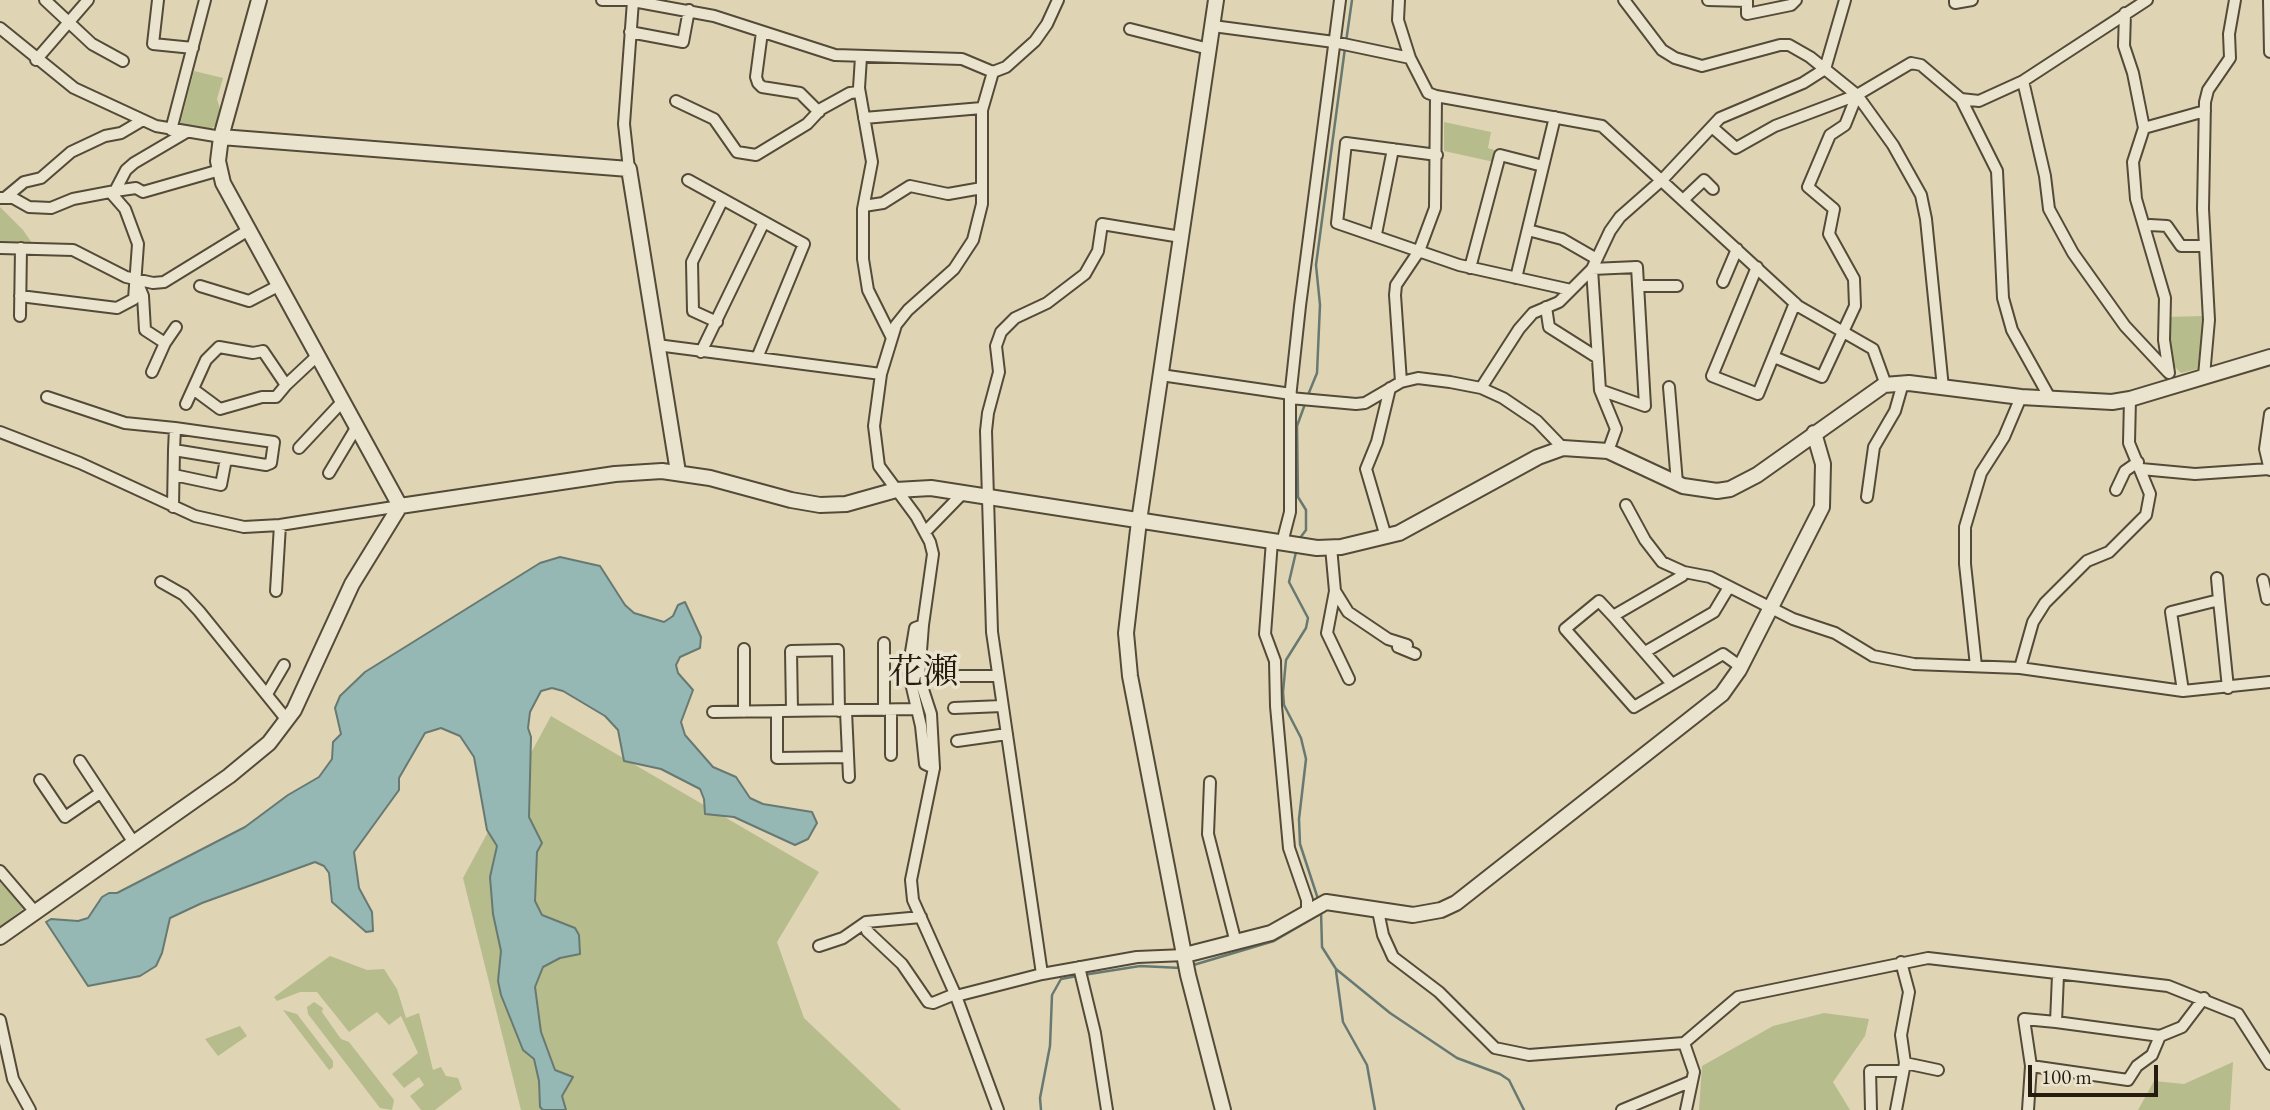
<!DOCTYPE html>
<meta charset="utf-8">
<style>
body{margin:0}
#map{position:relative;width:2270px;height:1110px;overflow:hidden;background:#dfd5b5;font-family:"EB Garamond",serif}
canvas{display:block}
.scale{position:absolute;left:2028px;top:1065px;width:130px;height:32px;box-sizing:border-box;border:4px solid #251b0f;border-top:0;padding-left:9px;font-size:21px;line-height:24px;white-space:nowrap;color:#251b0f;-webkit-text-stroke:5px #eae4cf;paint-order:stroke}
</style>
<div id="map">
<canvas width="2270" height="1110"></canvas>
<div class="scale">100 m</div>
</div>
<script>
const context = document.querySelector('canvas').getContext('2d');
context.lineJoin = 'round';
function paint(path, color) { context.fillStyle = color; context.fill(path, 'evenodd'); }
const shape = rows => new Path2D(rows.map(r => 'M' + r).join(''));
function strokePath(path, color, width, dash) { context.strokeStyle = color; context.lineWidth = width; context.lineCap = dash ? 'butt' : 'round'; context.setLineDash(dash || []); context.stroke(path); }
function write(font, color, halo, rows, align = 'center') {
  context.font = font + ' "EB Garamond","Noto Serif JP",serif'; context.lineWidth = 7; context.setLineDash([]); context.textBaseline = 'middle'; context.strokeStyle = halo; context.fillStyle = color; for (const [text, x, y, turn = 0] of rows) {
    context.save(); context.translate(x, y); context.rotate((+turn || 0) * Math.PI / 180); context.textAlign = isNaN(turn) ? turn : align; if (halo) context.strokeText(text, 0, 0); context.fillText(text, 0, 0); context.restore();
  }
}
paint(shape([
 [194,71,223,78,217,99,220,109,216,125,209,130,180,124],
 [1444,122,1491,132,1488,148,1497,151,1494,162,1444,151],
 [0,207,23,230,34,246,0,245],
 [2205,316,2201,368,2181,373,2172,364,2165,317],
 [551,716,819,872,777,942,804,1018,901,1110,521,1110,463,878],
 [0,882,24,908,0,927],
 [330,956,367,970,384,969,397,989,406,1018,419,1013,433,1070,441,1067,446,1076,458,1078,462,1089,435,1110,421,1110,410,1096,424,1085,419,1077,404,1088,392,1074,418,1053,401,1016,389,1025,377,1012,349,1032,317,992,300,992,277,1001,274,997],
 [314,1002,323,1008,322,1012,341,1039,349,1042,394,1100,392,1110,380,1108,308,1014,307,1007],
 [283,1010,297,1014,333,1061,333,1067,329,1070],
 [1824,1013,1869,1019,1865,1036,1833,1082,1850,1110,1699,1110,1702,1066,1773,1026],
 [240,1026,247,1036,218,1056,205,1039],
 [2233,1062,2230,1110,2138,1110,2154,1081,2184,1084]
]), '#b6bc8b');
const water = shape([
 [560,557,600,566,625,605,634,613,664,622,673,616,678,605,685,602,701,637,700,648,680,657,676,665,678,673,693,690,681,722,685,735,713,767,736,777,750,798,763,804,812,812,817,823,808,839,795,845,734,817,705,814,704,799,700,789,661,769,624,761,618,730,605,716,563,691,552,688,541,691,530,712,528,728,531,737,529,817,542,843,537,852,535,901,542,915,575,928,579,935,580,954,560,958,543,967,535,987,541,1032,555,1070,573,1077,562,1096,566,1110,543,1110,540,1107,539,1081,534,1059,523,1050,501,995,498,981,501,951,493,914,490,877,497,846,487,830,474,757,460,736,441,728,425,733,399,778,399,790,354,852,359,888,372,912,373,931,366,932,332,902,329,873,324,866,315,862,202,903,170,918,162,953,156,966,140,976,88,986,46,922,51,919,78,921,88,918,102,897,109,893,117,893,245,827,288,795,319,777,332,759,333,742,341,734,335,708,340,696,365,672,540,563,560,557]
]);
paint(water, '#95b8b4');
strokePath(water, '#687972', 2);
strokePath(shape([
 [1346,42,1352,0],
 [1308,395,1317,373,1320,305,1316,265,1345,48],
 [1300,538,1306,530,1306,510,1298,497,1297,426,1305,404],
 [1296,552,1289,582,1308,618,1306,628,1286,660,1283,692,1284,705,1301,738,1306,759,1299,819,1300,844,1319,902],
 [1321,911,1322,947,1336,969,1390,1013,1457,1058,1500,1074,1509,1080,1524,1110],
 [1190,966,1274,941,1322,913],
 [1336,971,1343,1022,1367,1065,1375,1110],
 [1083,975,1140,966,1181,968],
 [1041,1110,1040,1098,1050,1046,1052,995,1061,979,1077,976]
]), '#687972', 2.5);
const minor = shape([
 [45,0,92,44,123,61],
 [158,0,153,44,193,48],
 [602,0,633,0],
 [1399,0,1398,20,1410,58],
 [1624,0,1662,50,1675,58,1702,66,1780,45,1789,45,1810,57,1857,95,1893,145,1921,195,1926,219,1943,388],
 [1708,0,1747,1,1747,14,1791,5,1796,0],
 [1955,0,1955,3,1972,0],
 [2269,0,2270,52],
 [2125,13,2124,46,2133,73,2144,128,2133,162,2136,199,2165,298,2164,340,2169,373],
 [1213,26,1334,42,1410,58,1428,93,1436,96,1602,126,1798,306,1873,349,1886,385],
 [0,28,74,88,156,126,221,137],
 [1130,29,1209,49],
 [630,32,683,42,689,10],
 [762,32,756,77,758,83,762,87,800,93,819,112],
 [861,57,859,88,872,162,863,209,863,259,868,290,891,336],
 [36,60,88,0],
 [993,72,982,110,982,204,973,240,954,269,908,310,896,325,881,374,874,426,879,466,916,516,930,542,933,554,923,625,915,628,908,670,921,726,925,764,934,768,911,880,913,900,956,996,998,1110],
 [2023,81,2045,176,2049,209,2073,253,2125,326,2168,372],
 [1961,99,1997,171,2003,298,2012,330,2051,400],
 [676,101,714,119,737,152,756,155,807,124,821,109,850,93,859,92],
 [864,118,982,108],
 [1712,127,1736,148,1775,126,1857,95,1911,63,1921,65,1961,99,1979,101,2023,81,2147,0],
 [2144,128,2205,111],
 [171,130,205,0],
 [1437,155,1346,143,1337,223,1459,265,1571,290,1592,269,1600,390,1616,429,1608,451],
 [629,169,624,124,633,1,714,16,835,55,962,59,993,72,1006,67,1035,41,1047,24,1058,0],
 [688,180,804,244,757,358],
 [115,191,136,188,143,192,220,170],
 [6,197,24,182,41,178,71,152,105,136,121,133,143,120],
 [0,198,13,198,29,207,51,208,73,199,115,191,126,170,134,163,185,133],
 [1684,199,1704,180,1713,189],
 [864,206,883,203,910,186,948,194,982,188],
 [2150,225,2167,226,2181,246,2204,246],
 [1528,230,1562,239,1595,258],
 [1376,234,1393,149],
 [0,248,73,250,126,277,153,283,164,282,247,231],
 [1757,267,1712,376,1758,394,1795,303],
 [1470,268,1500,155,1543,166],
 [1516,278,1555,117],
 [1723,282,1737,249],
 [138,284,143,296,145,330,165,343,152,372],
 [200,286,249,301,278,286],
 [1638,286,1677,286],
 [20,296,117,308,134,299,138,244,125,209,111,193],
 [1546,307,1549,327,1598,358],
 [20,316,21,248],
 [717,322,693,311,692,262,723,199],
 [165,343,176,327],
 [657,345,881,374],
 [701,352,764,222],
 [1774,357,1822,377,1855,306,1854,279,1829,234,1834,209,1808,187,1830,135,1845,125,1857,95],
 [1161,375,1291,394],
 [2204,376,2209,320,2203,209,2205,102,2208,90,2230,58,2229,34,2235,0],
 [1401,382,1395,295,1396,285,1419,251,1435,208,1436,96],
 [1669,387,1677,483],
 [1481,388,1519,329,1533,313,1559,302,1571,290],
 [193,389,220,409,262,397,276,397,286,385],
 [1600,390,1645,406,1637,267,1592,269,1610,231,1620,217,1663,179,1720,118,1803,83,1825,69,1845,0],
 [47,397,125,423,175,428],
 [1290,398,1356,404,1365,403,1401,382,1418,378,1450,382,1481,388,1503,398,1537,421,1563,448],
 [186,404,206,360,219,347,253,353,263,351,286,385,317,356],
 [2270,414,2265,449,2270,470],
 [0,432,80,463,195,516,244,527,280,525,400,506],
 [299,448,342,402],
 [2141,469,2195,474,2269,469],
 [329,473,356,428],
 [174,475,221,485,226,459],
 [2116,490,2125,471,2138,462],
 [1867,497,1874,447,1895,411,1903,383],
 [1626,505,1645,540,1662,562,1684,572],
 [173,507,174,450,175,428,274,442,271,463,266,465,174,450],
 [925,532,962,494],
 [1386,537,1366,469,1377,442,1390,388],
 [1272,541,1265,634,1275,661,1276,706,1289,848,1307,900,1307,911],
 [1282,543,1290,512,1290,398,1300,306,1340,0],
 [1331,547,1335,591,1348,612,1388,639,1407,645],
 [2217,578,2219,600],
 [2263,580,2267,599],
 [161,582,184,595,199,611,287,720],
 [276,591,280,525],
 [1335,591,1327,633,1349,679],
 [1613,616,1672,684],
 [923,625,919,677,931,714,934,768],
 [884,643,884,710],
 [1398,647,1415,654],
 [744,649,744,712],
 [1645,652,1714,612,1729,587],
 [1976,666,1965,564,1965,527,1981,473,2004,437,2021,397],
 [1741,667,1723,654,1634,707,1565,629,1599,601,1613,616,1682,576,1684,572,1710,577,1793,619,1835,633,1873,656,1914,664,2020,668,2183,691,2270,682],
 [2020,668,2033,622,2045,603,2087,561,2109,552,2146,515,2150,494,2129,443,2130,399],
 [960,676,998,676],
 [2183,691,2171,612,2219,600,2228,688],
 [267,694,284,665],
 [954,708,1002,706],
 [891,710,891,755],
 [792,711,791,651,838,650,839,711],
 [846,711,849,777],
 [713,712,917,709],
 [777,712,777,758,848,757],
 [957,741,1007,734],
 [80,761,134,843],
 [40,780,65,817,100,793],
 [1210,782,1208,834,1236,943],
 [0,871,36,913],
 [1378,911,1383,935,1393,957,1439,992,1495,1048,1529,1055,1684,1043,1738,997,1928,958,2168,986,2238,1014,2270,1064],
 [921,917,866,922,867,931,902,964,928,1002,933,1003,955,994],
 [819,946,843,938,866,922],
 [1079,967,1095,1033,1107,1110],
 [1042,974,992,632,986,431,988,413,999,372,996,346,1001,332,1015,318,1047,303,1085,274,1098,251,1102,224,1181,237],
 [956,996,1042,974,1137,957,1185,955],
 [0,1020,13,1079,30,1110],
 [2056,1022,2160,1036],
 [1684,1043,1694,1072,1686,1110],
 [1905,1063,1938,1070],
 [2031,1066,2128,1080,2137,1066,2152,1055,2160,1036,2182,1027,2204,998],
 [1622,1110,1692,1081],
 [1871,1110,1870,1071,1903,1071],
 [1896,1110,1905,1063,1901,1035,1909,992,1901,962],
 [2028,1110,2031,1066,2024,1019,2056,1022,2058,975]
]);
const tertiary = shape([
 [259,0,221,137,218,161,223,183,400,506],
 [1216,0,1139,521,1126,633,1130,676,1188,975,1223,1110],
 [221,137,629,169,678,472],
 [0,937,229,776,269,743,294,710,352,584,400,506,615,474,662,471,710,478,791,500,820,505,846,504,896,490,931,488,1317,548,1341,547,1399,533,1538,457,1563,448,1608,451,1683,486,1717,491,1730,489,1757,475,1884,385,1909,383,2021,397,2112,402,2130,399,2270,357],
 [1185,955,1271,933,1326,902,1413,915,1441,910,1456,903,1722,694,1739,670,1822,507,1823,464,1814,433]
]);
strokePath(minor, '#544a38', 14);
strokePath(tertiary, '#544a38', 18);
strokePath(minor, '#eae4cf', 10);
strokePath(tertiary, '#eae4cf', 14);
write('35px', '#251b0f', '#eae4cf', [
 ["花瀬",923,673]
]);
</script>
